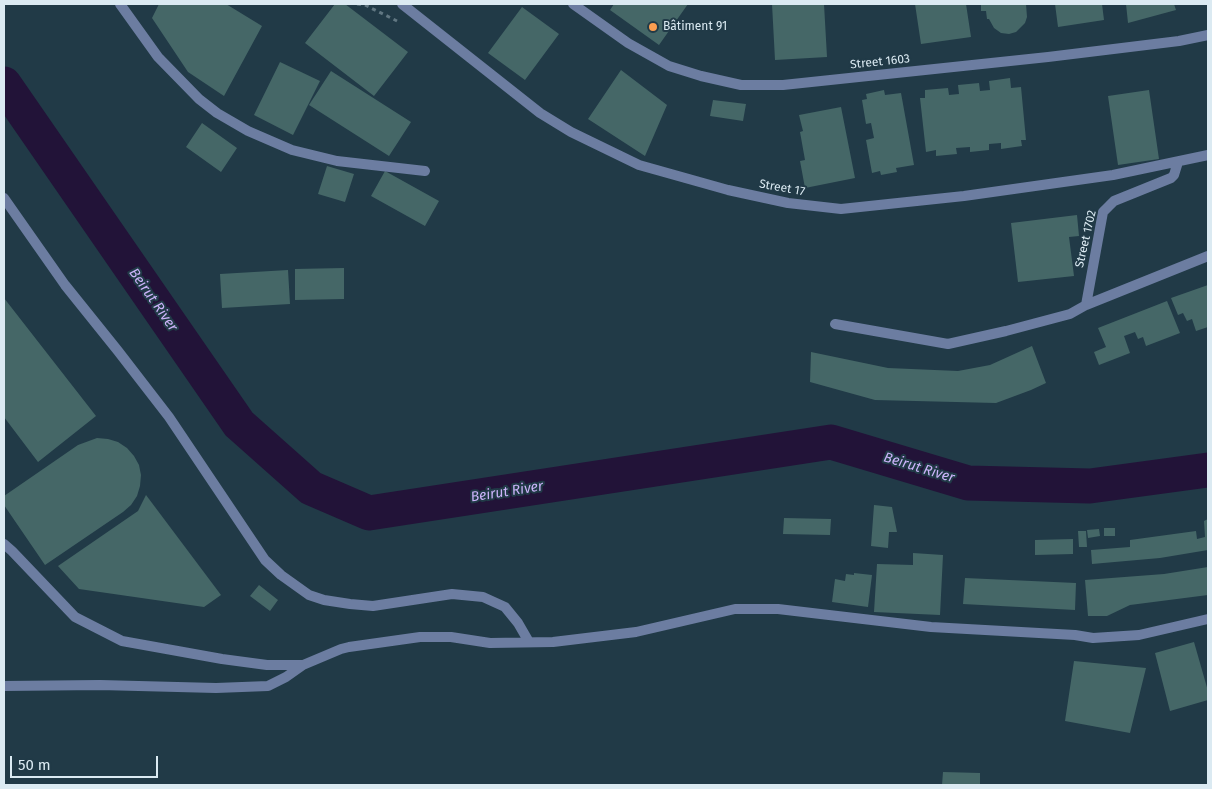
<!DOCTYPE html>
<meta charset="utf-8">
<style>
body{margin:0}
#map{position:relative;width:1212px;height:789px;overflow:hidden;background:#213a47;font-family:"Fira Sans",sans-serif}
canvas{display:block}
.frame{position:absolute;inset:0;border:5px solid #dbeaf2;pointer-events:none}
.scale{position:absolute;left:10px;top:756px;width:148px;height:22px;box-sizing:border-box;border:2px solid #dbeaf2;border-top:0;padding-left:6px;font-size:15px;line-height:18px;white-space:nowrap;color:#dbeaf2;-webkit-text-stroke:4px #213a47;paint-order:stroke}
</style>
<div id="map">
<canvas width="1212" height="789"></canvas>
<div class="frame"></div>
<div class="scale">50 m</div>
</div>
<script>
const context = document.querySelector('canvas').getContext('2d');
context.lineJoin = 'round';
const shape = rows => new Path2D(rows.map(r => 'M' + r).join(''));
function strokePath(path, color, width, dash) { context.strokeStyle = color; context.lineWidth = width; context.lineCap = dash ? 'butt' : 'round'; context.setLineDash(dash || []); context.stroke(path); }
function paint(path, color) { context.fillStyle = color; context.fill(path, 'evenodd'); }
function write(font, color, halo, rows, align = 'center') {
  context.font = font + ' "Fira Sans",sans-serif'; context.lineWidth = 4; context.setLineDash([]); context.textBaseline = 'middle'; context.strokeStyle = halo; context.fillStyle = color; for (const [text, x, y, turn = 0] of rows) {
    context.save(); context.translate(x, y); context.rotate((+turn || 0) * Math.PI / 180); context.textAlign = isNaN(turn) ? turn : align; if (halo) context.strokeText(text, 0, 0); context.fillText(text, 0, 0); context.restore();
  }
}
strokePath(shape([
 [4,84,239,424,311,488,369,513,831,442,968,483,1090,486,1208,470]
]), '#221338', 35);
paint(shape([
 [159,4,226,4,262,26,224,96,188,72,152,18],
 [335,4,345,4,408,52,374,96,305,43],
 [614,4,688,4,659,45,610,10],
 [772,4,824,4,827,57,775,60],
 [915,4,966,4,971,37,921,44],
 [981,4,1026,4,1027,17,1025,23,1016,32,1009,34,1001,33,994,28,989,19,987,19,986,11,981,11],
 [1055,4,1102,4,1104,20,1058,27],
 [1126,4,1174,4,1176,10,1128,23],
 [522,7,559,34,525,80,488,53],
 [280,62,320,81,293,135,254,115],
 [621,70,667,105,645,156,588,119],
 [331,71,411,122,389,156,309,105],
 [1010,78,1011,88,1021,87,1026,140,1021,140,1022,146,1001,149,1001,143,989,144,989,150,970,152,970,147,956,148,957,154,936,156,936,150,926,152,920,98,925,98,925,90,948,88,949,95,959,94,958,85,979,83,980,91,990,90,989,81],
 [884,90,885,95,901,93,914,165,896,168,897,172,881,175,880,171,872,173,866,140,874,138,871,123,866,124,862,100,867,99,866,94],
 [1149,90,1159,159,1118,165,1108,96],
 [713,100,746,104,743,121,710,116],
 [841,107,855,178,805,188,800,161,805,160,800,132,803,131,799,115],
 [202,123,237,148,221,172,186,147],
 [327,166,354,174,345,202,318,194],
 [385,171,439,201,425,226,371,196],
 [1077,215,1079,236,1069,237,1074,276,1018,282,1011,223],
 [344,268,344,299,295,300,295,269],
 [288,270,290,304,222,308,220,274],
 [1208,285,1208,327,1196,331,1192,319,1187,321,1183,313,1178,315,1171,298],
 [4,298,96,416,38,462,4,417],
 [1167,301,1180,333,1146,346,1143,337,1138,339,1135,332,1124,336,1130,353,1099,365,1094,352,1106,347,1098,328],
 [1032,346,1046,383,1031,390,996,403,875,400,810,382,811,352,888,368,958,371,990,365],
 [97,438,108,439,118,442,127,448,134,456,139,465,141,475,140,486,137,496,131,505,123,512,45,565,4,505,4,496,78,445],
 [146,495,221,595,204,607,79,589,58,566,138,511],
 [874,505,892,507,897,532,889,532,888,548,871,546],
 [784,518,831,519,830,535,783,534],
 [1208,519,1208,550,1160,558,1092,564,1091,550,1130,547,1130,540,1196,531,1197,539,1205,537,1204,521],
 [1104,528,1115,528,1115,536,1104,536],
 [1099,529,1100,536,1088,538,1087,530],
 [1078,531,1086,531,1087,547,1079,547],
 [1073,539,1073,554,1035,555,1035,540],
 [913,553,943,555,940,615,874,612,877,564,913,565],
 [1208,567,1208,595,1130,605,1107,616,1088,616,1085,580,1164,574],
 [854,573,872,575,868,607,832,602,835,579,845,581,846,574,854,575],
 [965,578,1076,583,1075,610,963,604],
 [259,585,278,600,270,611,250,596],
 [1194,642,1208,691,1208,700,1170,711,1155,653],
 [1074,661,1146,668,1130,733,1065,721],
 [943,772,980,773,980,785,942,785]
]), '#456767');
strokePath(shape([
 [357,4,365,5,397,21]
]), '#617782', 3, [4, 4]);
strokePath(shape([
 [120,4,158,57,199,99,217,113,248,131,292,150,337,161,425,171],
 [402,4,540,113,571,132,639,165,728,190,788,203,841,209,964,196,1113,175,1208,155],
 [573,4,628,43,669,66,701,76,741,85,783,85,1048,57,1179,41,1208,35],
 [4,198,65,285,118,351,169,417,265,560,281,575,309,595,324,600,350,604,373,606,452,594,483,597,505,607,518,623,529,642],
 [1086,305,1103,212,1114,201,1171,178,1174,175,1178,162],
 [835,324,948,344,1006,331,1070,314,1086,305,1208,256],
 [4,544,12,551,75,617,122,641,222,659,267,665,303,665],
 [4,686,100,685,216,688,268,686,286,677,303,665,341,649,349,647,420,637,451,637,490,643,553,642,636,632,735,609,778,609,931,627,1075,635,1093,638,1139,635,1208,619]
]), '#6c7da1', 10);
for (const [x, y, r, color] of [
 [653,27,5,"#fb9e50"]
]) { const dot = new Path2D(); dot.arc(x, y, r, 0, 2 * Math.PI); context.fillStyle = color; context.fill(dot); strokePath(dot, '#213a47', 2); }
write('12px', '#dbeaf2', '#213a47', [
 ["Bâtiment 91",663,27]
], 'left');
write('12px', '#dbeaf2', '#213a47', [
 ["Street 1603",880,62,-6],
 ["Street 17",782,188,10],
 ["Street 1702",1086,239,-77]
]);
write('italic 14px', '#ccb4fa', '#213a47', [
 ["Beirut River",153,300,55],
 ["Beirut River",919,468,17],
 ["Beirut River",507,492,-9]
]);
</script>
